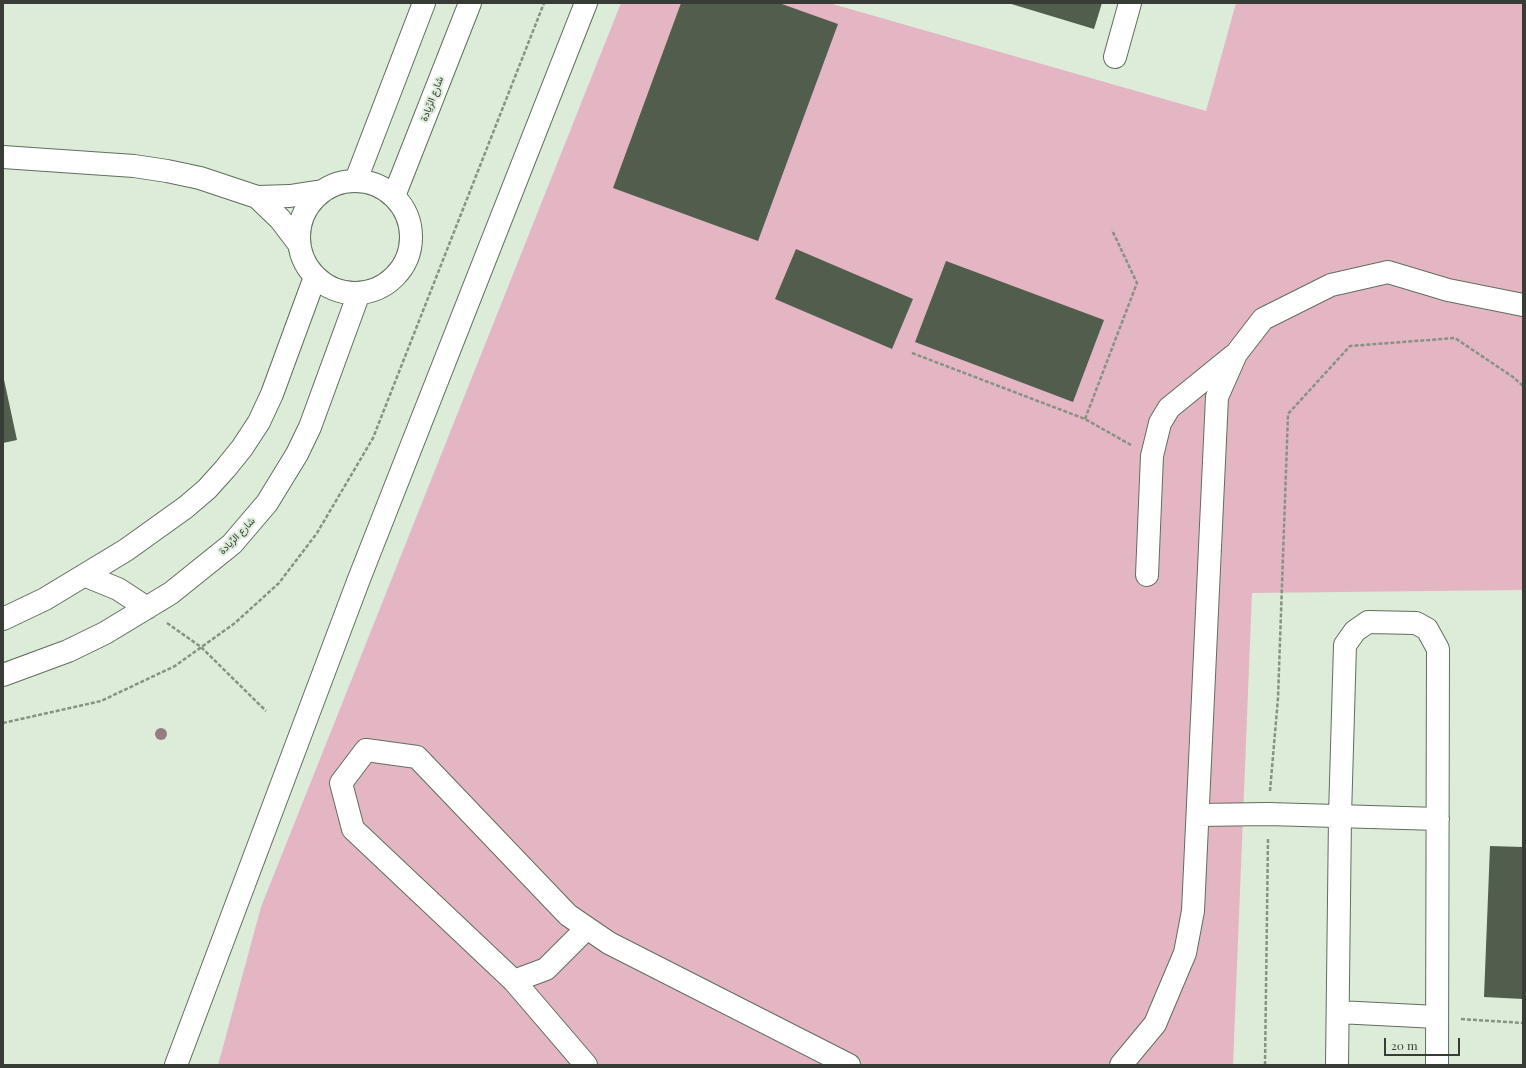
<!DOCTYPE html>
<meta charset="utf-8">
<style>
body{margin:0}
#map{position:relative;width:1526px;height:1068px;overflow:hidden;background:#dcecd9;font-family:"Playfair Display",serif}
canvas{display:block}
.frame{position:absolute;inset:0;border:4px solid #373d36;pointer-events:none}
.scale{position:absolute;left:1384px;top:1038px;width:76px;height:18px;box-sizing:border-box;border:2px solid #373d36;border-top:0;padding-left:5px;font-size:12px;line-height:14px;white-space:nowrap;color:#373d36;-webkit-text-stroke:3px #dcecd9;paint-order:stroke}
</style>
<div id="map">
<canvas width="1526" height="1068"></canvas>
<div class="frame"></div>
<div class="scale">20 m</div>
</div>
<script>
const context = document.querySelector('canvas').getContext('2d');
context.lineJoin = 'round';
function paint(path, color) { context.fillStyle = color; context.fill(path, 'evenodd'); }
const shape = rows => new Path2D(rows.map(r => 'M' + r).join(''));
function strokePath(path, color, width, dash) { context.strokeStyle = color; context.lineWidth = width; context.lineCap = dash ? 'butt' : 'round'; context.setLineDash(dash || []); context.stroke(path); }
function write(font, color, halo, rows, align = 'center') {
  context.font = font + ' "Playfair Display",Vazirmatn,serif'; context.lineWidth = 4; context.setLineDash([]); context.textBaseline = 'middle'; context.strokeStyle = halo; context.fillStyle = color; for (const [text, x, y, turn = 0] of rows) {
    context.save(); context.translate(x, y); context.rotate((+turn || 0) * Math.PI / 180); context.textAlign = isNaN(turn) ? turn : align; if (halo) context.strokeText(text, 0, 0); context.fillText(text, 0, 0); context.restore();
  }
}
paint(shape([
 [621,3,829,3,1206,111,1236,3,1523,3,1523,590,1252,593,1233,1065,218,1065,261,907]
]), '#e4b6c4');
paint(shape([
 [681,3,779,3,838,24,758,241,613,188],
 [1008,3,1102,3,1094,29],
 [796,249,913,299,892,349,775,299],
 [946,261,1104,320,1073,402,915,342],
 [3,375,17,440,3,443],
 [1490,846,1523,847,1523,999,1484,997]
]), '#515e4e');
const minor = shape([
 [1115,57,1130,3],
 [3,157,134,166,167,171,200,178,257,197,290,196,322,191],
 [356,180,424,3],
 '299 237a56 56 0 1 1 112 0a56 56 0 1 1-112 0Z',
 [394,196,470,3],
 [257,197,280,219,299,244],
 [1147,575,1152,456,1160,423,1169,408,1233,356],
 [86,576,118,589,147,608],
 [3,619,45,599,126,550,186,507,207,489,225,469,242,448,259,422,272,394,315,277],
 [3,675,68,651,105,633,171,593,232,544,267,503,297,454,310,427,359,293],
 [1198,815,1268,814,1438,819],
 [587,928,546,969,514,981,353,829,341,783,366,750,417,757,568,915,609,943,849,1065],
 [514,981,586,1065],
 [1338,1012,1437,1017],
 [176,1065,359,579,586,3],
 [1121,1065,1155,1024,1185,953,1193,911,1217,397,1236,354,1263,319,1331,285,1388,272,1448,290,1523,305],
 [1337,1065,1340,816,1345,645,1355,631,1368,622,1416,623,1427,629,1438,649,1437,1065]
]);
strokePath(minor, '#606e5e', 24);
strokePath(shape([
 [912,353,1085,419,1131,445],
 [1085,419,1137,283,1112,230],
 [167,623,201,647,266,711],
 [3,723,101,701,175,666,235,623,279,583,317,533,373,438,544,3],
 [1270,791,1278,698,1288,414,1350,346,1455,338,1513,377,1523,386],
 [1461,1019,1523,1023],
 [1265,1065,1268,838]
]), '#879285', 2.5, [4, 2]);
strokePath(minor, '#fff', 22);
context.fillStyle = '#967d81';
for (const [x, y] of [
 [161,734]
]) { context.beginPath(); context.arc(x, y, 6, 0, 2 * Math.PI); context.fill(); }
write('10px', '#373d36', '#dcecd9', [
 ["شارع الرِّيادة",432,99,-69],
 ["شارع الرِّيادة",237,536,-46]
]);
</script>
